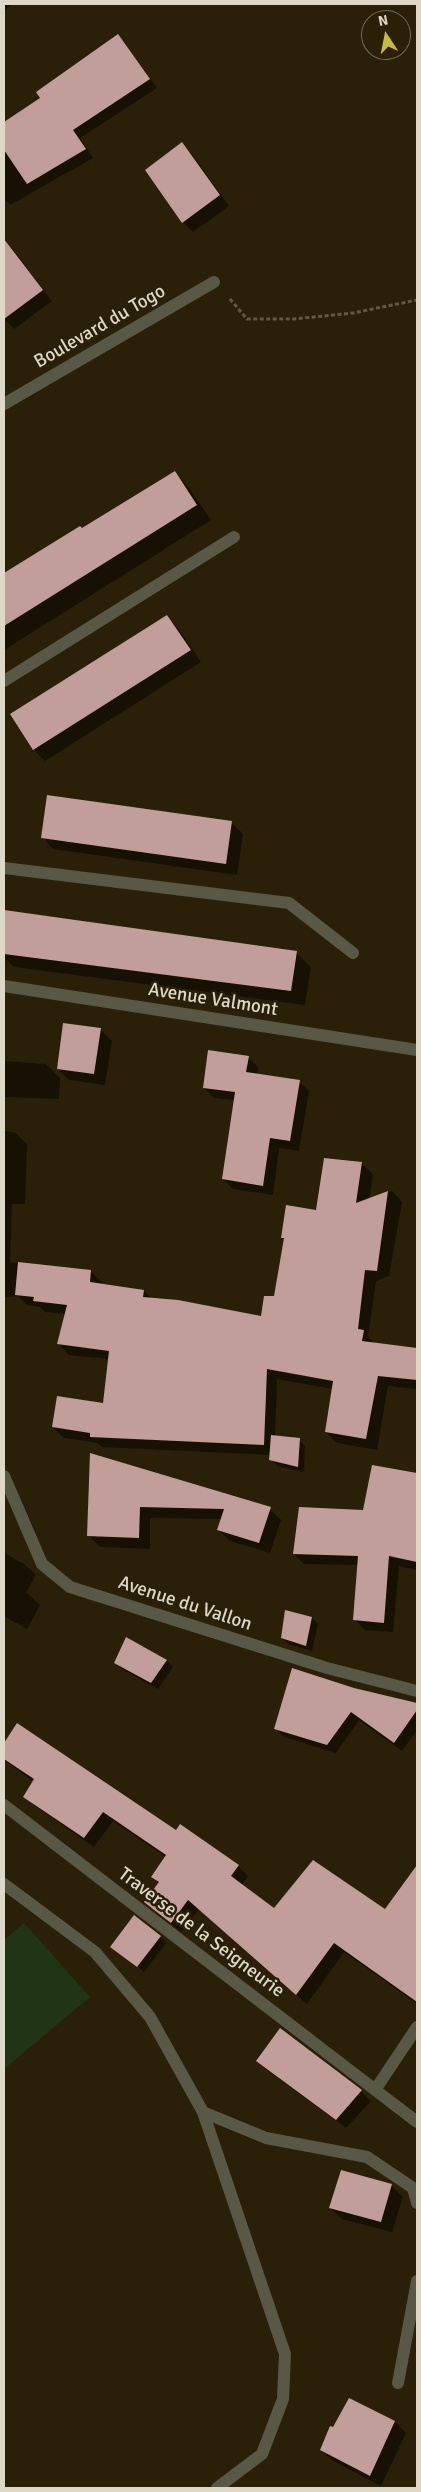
<!DOCTYPE html>
<style>
body{margin:0}
#map{position:relative;width:421px;height:2492px;overflow:hidden;background:#2a2007;font-family:Signika,sans-serif}
canvas{display:block}
.frame{position:absolute;inset:0;border:5px solid #ded8c9;pointer-events:none}
.north{position:absolute;left:361px;top:10px;width:50px;height:50px;box-sizing:border-box;background:#2a2007;border:1px solid #726a55;border-radius:50%;rotate:349deg;font-size:14px;font-weight:700;line-height:20px;text-align:center;color:#ded8c9}
.north::after{content:'';display:block;margin:auto;width:18px;height:22px;background:#c9ba3a;clip-path:polygon(50% 0,100% 100%,50% 72%,0 100%)}
</style>
<div id="map">
<canvas width="421" height="2492"></canvas>
<div class="frame"></div>
<div class="north">N</div>
</div>
<script>
const context = document.querySelector('canvas').getContext('2d');
context.lineJoin = 'round';
function paint(path, color) { context.fillStyle = color; context.fill(path, 'evenodd'); }
const shape = rows => new Path2D(rows.map(r => 'M' + r).join(''));
function strokePath(path, color, width, dash) { context.strokeStyle = color; context.lineWidth = width; context.lineCap = dash ? 'butt' : 'round'; context.setLineDash(dash || []); context.stroke(path); }
function write(font, color, halo, rows, align = 'center') {
  context.font = font + ' Signika,sans-serif'; context.lineWidth = 5; context.setLineDash([]); context.textBaseline = 'middle'; context.strokeStyle = halo; context.fillStyle = color; for (const [text, x, y, turn = 0] of rows) {
    context.save(); context.translate(x, y); context.rotate((+turn || 0) * Math.PI / 180); context.textAlign = isNaN(turn) ? turn : align; if (halo) context.strokeText(text, 0, 0); context.fillText(text, 0, 0); context.restore();
  }
}
paint(shape([
 [24,1923,90,1997,4,2069,4,1940]
]), '#203516');
paint(shape([
 [4,4,13,4,4,10],
 [118,36,157,88,80,138,93,158,10,205,4,199,4,122,41,99],
 [182,144,192,154,229,206,193,232,183,222],
 [4,238,52,301,14,329,4,318],
 [175,473,189,488,211,520,4,650,4,575,80,527,82,529],
 [167,617,178,628,201,662,45,761,34,750],
 [231,822,243,834,237,875,53,849,42,837],
 [6,912,296,953,311,967,305,1005,14,967,4,957],
 [100,1029,112,1041,105,1085,69,1080,58,1069],
 [248,1057,258,1067,257,1075,299,1082,309,1091,299,1151,279,1148,273,1195,233,1189,223,1179,235,1100,214,1098,204,1088],
 [4,1061,46,1064,60,1078,59,1099,4,1097],
 [4,1131,16,1133,27,1144,25,1204,12,1204,10,1262,91,1272,102,1282,101,1285,144,1291,152,1299,263,1318,275,1298,285,1240,282,1238,317,1212,325,1160,362,1164,373,1174,369,1200,392,1191,402,1202,389,1276,376,1281,368,1336,374,1344,417,1349,417,1389,388,1386,377,1450,337,1443,326,1432,333,1389,277,1379,275,1436,299,1440,305,1446,304,1472,277,1466,271,1459,271,1455,102,1447,98,1443,64,1438,53,1427,104,1405,109,1359,69,1355,59,1344,66,1314,45,1312,40,1307,27,1305,18,1296,4,1297],
 [91,1454,270,1509,281,1520,270,1553,230,1541,219,1530,222,1519,150,1518,150,1549,100,1547,89,1536],
 [373,1466,417,1474,417,1570,399,1566,393,1632,365,1630,355,1620,358,1565,304,1564,294,1554,364,1511],
 [4,1553,24,1564,36,1575,26,1592,40,1605,27,1629,4,1616],
 [312,1618,318,1624,312,1651,288,1644,282,1637],
 [127,1639,167,1661,173,1667,158,1689,122,1669,116,1663],
 [353,1689,417,1704,417,1730,402,1751,359,1720,336,1753,284,1737,276,1728],
 [17,1725,176,1832,238,1866,248,1876,241,1886,275,1910,386,1911,417,1867,417,2004,344,1952,307,2004,199,1909,181,1932,146,1902,159,1884,153,1877,166,1857,113,1821,94,1847,35,1806,25,1796,34,1782,4,1760,4,1745],
 [160,1937,166,1943,144,1972,112,1947],
 [258,2061,361,2091,371,2101,346,2128,268,2071],
 [391,2185,403,2197,392,2232,342,2219,330,2208],
 [350,2399,395,2422,406,2433,381,2486,333,2461,321,2450]
]), '#0007');
paint(shape([
 [118,34,150,79,73,130,86,149,27,184,4,150,4,122,40,98,36,92],
 [182,142,220,195,182,223,145,170],
 [4,239,43,290,4,319],
 [175,471,197,505,4,626,4,573,80,526,82,528],
 [167,615,191,650,33,750,10,714],
 [47,795,232,821,226,864,41,838],
 [4,910,297,951,291,991,4,954],
 [63,1023,101,1028,94,1074,57,1069],
 [208,1050,249,1056,246,1072,300,1080,290,1141,270,1138,263,1186,222,1179,235,1092,203,1088],
 [324,1158,362,1162,356,1203,388,1191,377,1271,365,1270,358,1329,364,1330,362,1341,417,1348,417,1380,378,1376,366,1439,325,1432,333,1381,267,1369,264,1445,90,1437,90,1433,52,1427,57,1396,103,1403,109,1351,57,1344,67,1305,33,1301,34,1297,15,1295,18,1262,91,1270,90,1282,144,1290,143,1297,178,1300,261,1316,264,1296,274,1296,284,1238,281,1238,286,1205,316,1210],
 [271,1435,300,1438,298,1467,269,1460],
 [90,1453,271,1507,259,1543,217,1530,224,1509,140,1507,139,1538,87,1536],
 [372,1465,417,1473,417,1562,389,1556,384,1623,353,1620,358,1556,293,1554,299,1507,363,1510],
 [285,1610,312,1617,306,1646,281,1638],
 [126,1637,167,1660,151,1683,114,1663],
 [292,1668,354,1688,417,1703,417,1710,394,1743,351,1712,327,1745,274,1729],
 [17,1723,176,1830,180,1824,239,1865,231,1876,274,1908,313,1860,385,1909,417,1865,417,2002,334,1943,296,1995,188,1900,171,1923,144,1902,159,1882,151,1877,166,1855,103,1812,84,1838,23,1797,34,1779,4,1759,4,1743],
 [134,1915,161,1936,137,1967,110,1947],
 [280,2028,362,2090,336,2120,256,2061],
 [341,2170,392,2184,381,2222,329,2208],
 [349,2398,395,2421,370,2476,320,2450,330,2426,333,2427]
]), '#c19e99');
strokePath(shape([
 [230,299,247,319,294,319,353,313,417,300]
]), '#625943', 3, [4, 2.5]);
strokePath(shape([
 [4,681,234,537],
 [4,868,289,903,353,953],
 [4,1884,95,1952,150,2017,203,2112,266,2138,367,2157,413,2188,417,2203],
 [203,2112,285,2354,283,2399,262,2454,217,2488],
 [398,2383,417,2281]
]), '#585846', 12);
strokePath(shape([
 [4,404,214,282],
 [4,986,417,1050],
 [4,1476,42,1564,70,1587,327,1668,417,1691],
 [4,1805,417,2122],
 [375,2090,417,2027]
]), '#585846', 12);
write('19px', '#ded8c9', '#2a2007', [
 ["Boulevard du Togo",100,327,-30],
 ["Avenue Valmont",213,1000,9],
 ["Avenue du Vallon",185,1604,18],
 ["Traverse de la Seigneurie",201,1933,37]
]);
</script>
